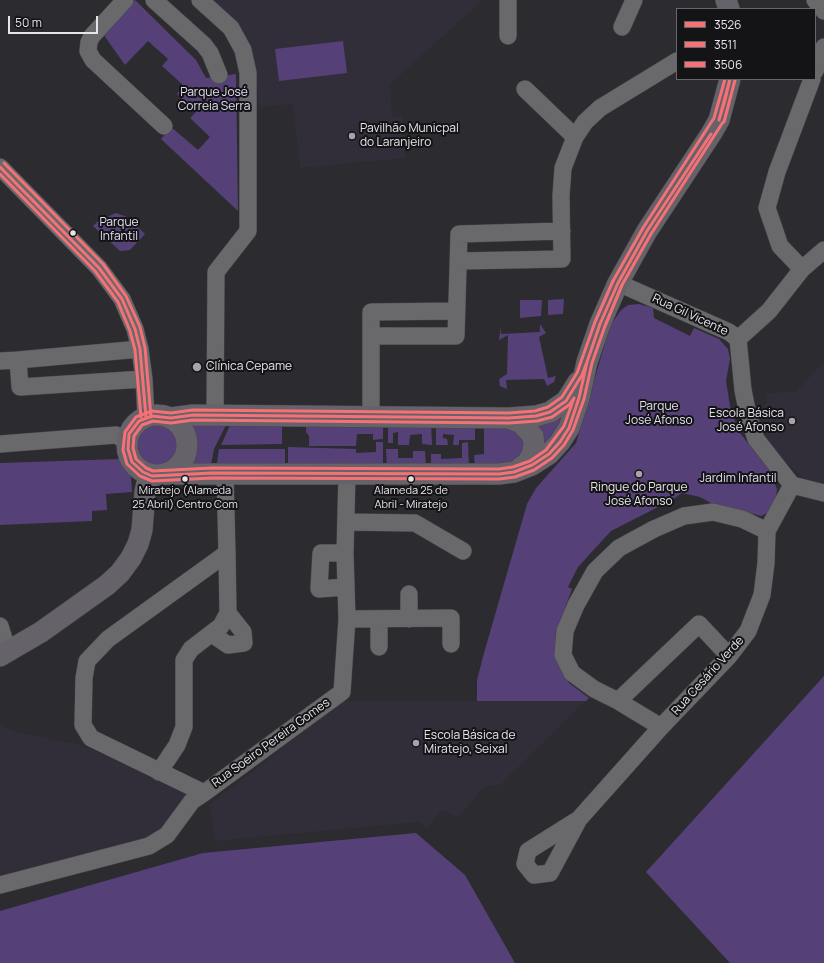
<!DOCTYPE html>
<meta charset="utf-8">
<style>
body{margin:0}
#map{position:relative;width:824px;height:963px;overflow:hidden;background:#2c2b2f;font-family:Manrope,sans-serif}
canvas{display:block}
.legend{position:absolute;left:676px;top:8px;width:140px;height:72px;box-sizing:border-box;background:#141316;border:1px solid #68676b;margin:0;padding:5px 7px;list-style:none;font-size:12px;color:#e7e5ea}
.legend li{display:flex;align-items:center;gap:8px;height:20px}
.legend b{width:20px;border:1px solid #68676b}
.scale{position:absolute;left:8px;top:16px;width:90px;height:18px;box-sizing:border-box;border:2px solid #e7e5ea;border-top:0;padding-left:5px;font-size:12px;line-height:14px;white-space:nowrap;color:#e7e5ea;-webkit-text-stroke:3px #141316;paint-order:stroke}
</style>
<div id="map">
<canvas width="824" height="963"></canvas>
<ul class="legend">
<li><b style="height:5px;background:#f67175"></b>3526</li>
<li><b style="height:5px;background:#f67175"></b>3511</li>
<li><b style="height:5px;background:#f67175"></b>3506</li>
</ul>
<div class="scale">50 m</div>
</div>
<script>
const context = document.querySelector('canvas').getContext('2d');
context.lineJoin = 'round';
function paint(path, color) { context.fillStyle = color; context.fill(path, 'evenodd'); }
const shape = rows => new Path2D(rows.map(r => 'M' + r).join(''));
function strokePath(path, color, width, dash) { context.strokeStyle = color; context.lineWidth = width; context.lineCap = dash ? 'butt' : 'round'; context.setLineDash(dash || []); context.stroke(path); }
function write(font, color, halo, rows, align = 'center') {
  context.font = font + ' Manrope,sans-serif'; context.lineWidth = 4; context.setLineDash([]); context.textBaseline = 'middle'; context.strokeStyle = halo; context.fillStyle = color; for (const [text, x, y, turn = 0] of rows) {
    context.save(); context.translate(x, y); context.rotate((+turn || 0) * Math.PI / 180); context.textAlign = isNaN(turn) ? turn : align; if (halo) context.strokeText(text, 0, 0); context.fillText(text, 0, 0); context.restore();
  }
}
paint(shape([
 [210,0,481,0,482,1,390,84,392,117,402,116,406,158,300,168,293,104,259,107,256,73,251,54],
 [824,361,824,485,801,477,775,451,763,433,755,409,767,403,765,393,796,392],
 [343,701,586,701,500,785,485,786,458,817,442,810,427,829,419,822,215,841,209,805],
 [0,723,12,731,81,745,192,792,177,820,152,839,0,881]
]), '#312e39');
paint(shape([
 [135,0,196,60,206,78,236,74,238,211,161,139,171,127,198,150,210,137,190,118,196,112,177,94,183,85,162,66,168,59,148,41,125,65,103,34],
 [343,41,347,73,279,81,275,49],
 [116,213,127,217,145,234,130,250,120,251,93,226,98,221],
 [564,299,563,314,548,315,548,300],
 [520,300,542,300,541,316,520,318],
 [639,304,653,308,654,318,690,336,694,328,719,339,728,349,730,359,726,381,731,412,740,433,770,471,777,489,776,499,769,512,761,516,711,503,700,497,682,493,670,501,611,531,578,567,568,587,572,589,556,633,556,659,569,683,589,698,586,701,477,701,477,680,484,653,527,504,536,488,576,443,610,326,621,310,628,305],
 [540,324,546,333,539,337,548,378,556,376,554,382,547,386,544,379,506,380,507,389,500,386,499,379,507,374,508,335,499,340,501,326,501,334,540,332],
 [572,407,545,449,534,417],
 '134 444a24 24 0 1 1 48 0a24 24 0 1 1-48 0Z',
 [228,421,214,449,211,465,194,465,191,455,193,444,191,424],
 [306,421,383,422,383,439,373,440,373,434,357,434,356,446,309,446,309,436,306,432],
 [282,422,282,444,221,445,231,423],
 [388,422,431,422,432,445,422,444,422,434,410,435,409,445,398,445,398,432,393,433,393,443,388,443],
 [436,422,475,423,475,440,459,440,459,445,453,445,454,435,443,434,443,438,447,439,448,445,436,445],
 [484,423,499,423,527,437,525,461,475,468,474,455,484,454],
 [376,442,383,442,383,468,288,466,288,447,356,449,356,453,376,452],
 [468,442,469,468,431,469,431,454,441,454,441,459,462,458,462,443],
 [219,449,285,449,285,467,216,468],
 [386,449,398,449,398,458,413,458,413,451,425,451,426,468,387,469],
 [120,459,131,476,132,492,106,494,107,510,92,511,92,521,0,525,0,463],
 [824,676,824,963,730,963,646,872],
 [416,833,465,875,515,963,0,963,0,911,203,853]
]), '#554177');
const minor = shape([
 [125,0,92,36,89,42,88,51,93,60,164,126],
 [154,0,204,45,210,53,219,75],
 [200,0,231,28,243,50,248,73,248,231,216,272,215,416],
 [815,0,824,11],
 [622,27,634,0],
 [508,36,508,0],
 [815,71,824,47],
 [525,89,575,137],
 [0,167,99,268,122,299,135,329,140,349,144,379,146,417],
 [459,261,562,259,561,196,563,168,575,137,585,122,600,108,677,61],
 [802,269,780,246,767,208,777,172,812,79],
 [618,283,729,332,738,339,743,390,748,415,756,439,792,485,824,493],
 [372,336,456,336,459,234,562,231],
 [738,339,769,311,802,269,824,250],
 [140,349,18,360,20,387,144,379],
 [0,361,18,360],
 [371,417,371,312,456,311],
 [0,444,116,435,128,442],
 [225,473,227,553,108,639,87,661,84,678,83,725,91,738,204,793,342,692,347,619,345,553,347,474],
 [346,522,415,523,463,551],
 [345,553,321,553,319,589,346,587],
 [347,619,451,618,451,644],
 [409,619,409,594],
 [0,626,8,652],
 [212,634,228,645,244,643,243,632,228,613],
 [379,647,379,619],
 [618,701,699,624,729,656],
 [661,727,618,701,594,689,572,673,563,655,565,631,576,605,595,571,619,548,654,529,684,516,713,512,742,519,767,531],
 [159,772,177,745,184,727,184,660,191,649,221,626,228,613,227,553],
 [579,819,528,851,525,864,534,875,550,873,579,819,661,727,729,656,748,631,762,595,766,563,767,531,792,485],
 [0,885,149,846,167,835,192,801,204,793]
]);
const major = shape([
 [726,0,729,9],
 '127 445a30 30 0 1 1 60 0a30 30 0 1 1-60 0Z',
 [171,418,193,415,509,418,536,416,550,412,566,401,578,382],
 [509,418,521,423,533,436,534,445,532,455,527,463,520,468],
 [167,474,499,474,514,472,532,465,549,454,560,442,569,428,579,398,587,362,600,324,618,283,647,231,711,134,719,120,730,79],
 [0,656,41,632,107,585,120,573,131,558,138,544,142,530,145,492,149,474]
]);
strokePath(minor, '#474649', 18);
strokePath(major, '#474649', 22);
strokePath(minor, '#69686b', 17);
strokePath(major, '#65626a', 21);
strokePath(shape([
 [730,79,725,100,719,120,730,79],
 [0,167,99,268,122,299,135,329,140,349,146,417],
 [647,231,711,134],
 [647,231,711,134],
 [618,283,647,231],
 [618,283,647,231],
 [600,324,618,283],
 [587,362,579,398,569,428,560,442,549,454,532,465,514,472,499,474,212,473,152,476,143,472,132,462,128,449,129,434,139,421,152,416,171,418,193,415,509,418,536,416,550,412,566,401,582,375,587,362],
 [587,362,600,324],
 [587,362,600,324]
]), '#f67175', 3);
strokePath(shape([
 [724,122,735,80],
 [0,174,95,271,118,302,130,331,135,350,141,417],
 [643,228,714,118,725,79],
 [651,234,723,122],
 [595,322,613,281],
 [605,326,622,285],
 [574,398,564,426,546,450,530,461,513,467,499,469,212,468,153,471,146,468,136,459,133,448,134,436,142,425,153,421,171,423,193,420,509,423,537,421,552,417,569,405,574,398]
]), '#f67175', 3);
strokePath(shape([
 [4,163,103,264,126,296,140,327,145,348,151,417],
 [643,228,613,281,595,322,577,373,562,397,548,407,535,411,509,413,193,410,171,413,152,411,136,417,125,432,123,450,127,464,140,476,152,481,212,478,499,479,515,477,534,470,552,458,564,445,573,430,584,399,592,363,605,326,622,285,651,234]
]), '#f67175', 3);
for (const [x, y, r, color] of [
 [352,136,4,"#a6a4a9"],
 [73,233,3.5,"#e7e5ea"],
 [197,367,5,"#a6a4a9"],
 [792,421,4,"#a6a4a9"],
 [639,474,4,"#a6a4a9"],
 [185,479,3.5,"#e7e5ea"],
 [411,479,3.5,"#e7e5ea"],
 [416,743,4,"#a6a4a9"]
]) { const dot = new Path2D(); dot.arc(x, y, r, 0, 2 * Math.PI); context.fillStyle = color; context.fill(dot); strokePath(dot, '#141316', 1.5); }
write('11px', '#e7e5ea', '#141316', [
 ["Miratejo (Alameda",185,491],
 ["25 Abril) Centro Com",185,505],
 ["Alameda 25 de",411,491],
 ["Abril - Miratejo",411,505]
]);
write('12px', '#e3def2', '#141316', [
 ["Parque José",214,93],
 ["Correia Serra",214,107],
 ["Parque",119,223],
 ["Infantil",119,237],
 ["Parque",659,407],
 ["José Afonso",659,421],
 ["Jardim Infantil",738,479]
]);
write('12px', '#e7e5ea', '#141316', [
 ["Pavilhão Municpal",360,129],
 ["do Laranjeiro",360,143],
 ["Clínica Cepame",206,367],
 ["Escola Básica",784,414,"right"],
 ["José Afonso",784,428,"right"],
 ["Ringue do Parque",639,488,"center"],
 ["José Afonso",639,502,"center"],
 ["Escola Básica de",424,736],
 ["Miratejo, Seixal",424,750]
], 'left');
write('12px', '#e7e5ea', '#141316', [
 ["Rua Gil Vicente",690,315,25],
 ["Rua Cesário Verde",708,676,-48],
 ["Rua Soeiro Pereira Gomes",271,743,-36]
]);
</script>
